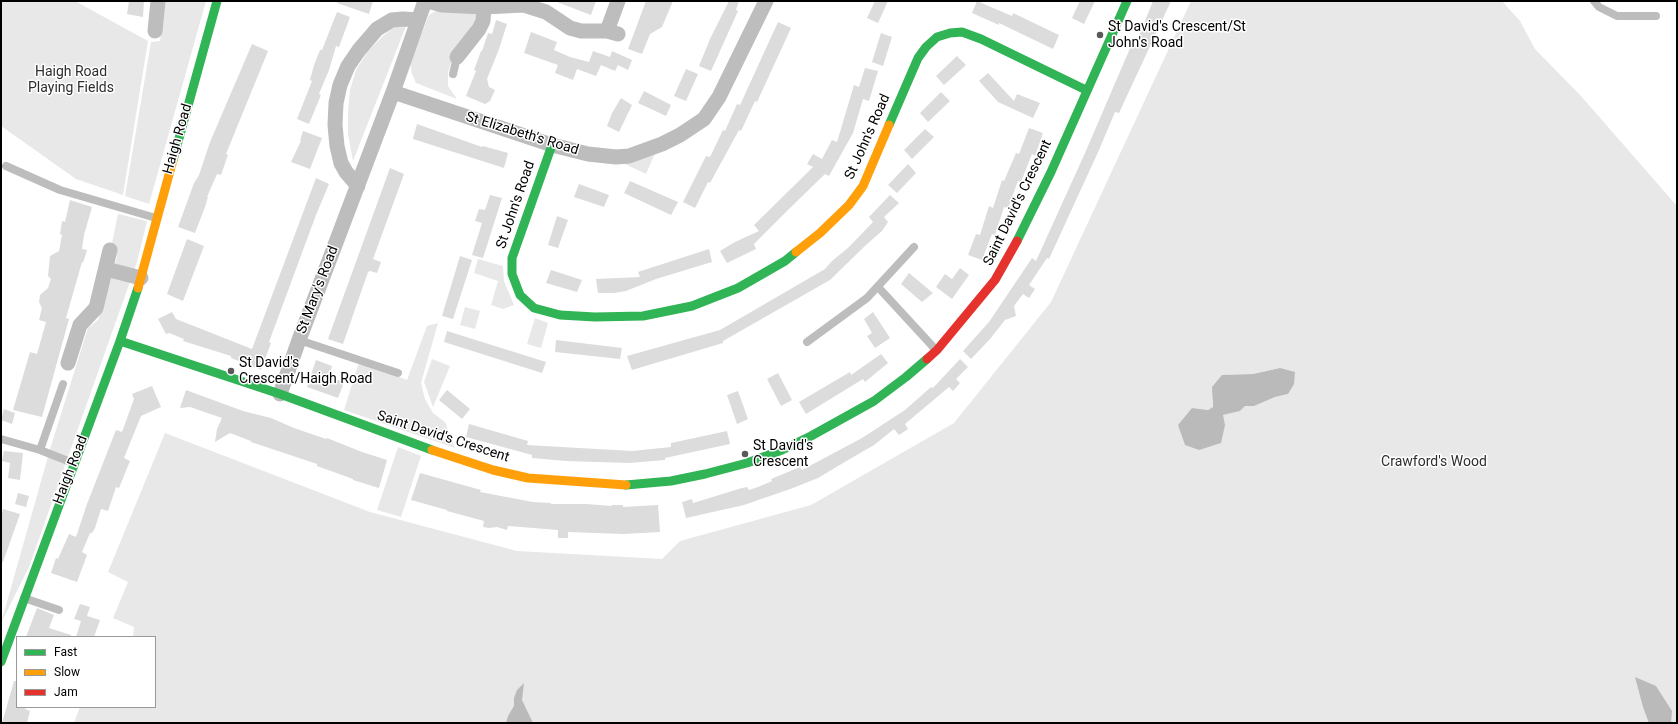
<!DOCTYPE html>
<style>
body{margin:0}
#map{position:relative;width:1678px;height:724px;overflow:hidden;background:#fff;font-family:Roboto,sans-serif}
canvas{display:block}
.frame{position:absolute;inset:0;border:2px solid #000;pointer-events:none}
.legend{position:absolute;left:16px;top:636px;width:140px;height:72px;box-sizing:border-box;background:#fff;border:1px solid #999;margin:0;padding:5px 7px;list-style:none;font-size:12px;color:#000}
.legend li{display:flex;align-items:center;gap:8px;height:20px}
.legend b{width:20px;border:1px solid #999}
</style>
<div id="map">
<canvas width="1678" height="724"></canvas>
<div class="frame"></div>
<ul class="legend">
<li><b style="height:5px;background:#30b455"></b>Fast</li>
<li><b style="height:5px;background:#ff9f0a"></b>Slow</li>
<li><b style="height:5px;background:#e5322d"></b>Jam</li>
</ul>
</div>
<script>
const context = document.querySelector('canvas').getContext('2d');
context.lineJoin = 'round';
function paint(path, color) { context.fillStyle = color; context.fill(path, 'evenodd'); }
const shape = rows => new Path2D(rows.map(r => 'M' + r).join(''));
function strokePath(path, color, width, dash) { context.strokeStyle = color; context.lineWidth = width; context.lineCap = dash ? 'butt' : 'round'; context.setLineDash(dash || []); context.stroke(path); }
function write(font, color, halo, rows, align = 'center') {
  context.font = font + ' Roboto,sans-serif'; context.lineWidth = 3; context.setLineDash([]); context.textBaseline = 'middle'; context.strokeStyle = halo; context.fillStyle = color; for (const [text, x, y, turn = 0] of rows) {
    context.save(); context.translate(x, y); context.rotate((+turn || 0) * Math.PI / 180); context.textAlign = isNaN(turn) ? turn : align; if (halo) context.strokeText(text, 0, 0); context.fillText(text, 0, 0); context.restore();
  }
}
paint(shape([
 [1,1,75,1,148,41,123,195,76,179,1,126],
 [165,1,206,1,149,204,125,196,151,42,160,41],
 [1191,1,1502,1,1520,21,1535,49,1581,96,1677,206,1677,723,74,723,80,707,155,707,155,637,133,637,134,627,113,618,128,582,108,572,165,433,370,512,517,551,662,559,680,541,811,505,954,423,1051,302],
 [1280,368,1288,394,1275,397,1254,406,1245,406,1240,411,1222,415,1192,408,1208,410,1213,407,1212,400,1222,375,1253,374],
 [439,9,481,13,456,48,448,72,448,86,457,99,416,83,412,74,410,63,429,15],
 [408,21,353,161,348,134,348,111,350,90,356,70,368,51,383,36,396,26],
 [656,151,646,174,623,163],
 [118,214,147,221,137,262,29,567,1,623,51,446,88,328,98,320,117,257,112,243],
 [478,259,503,266,504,281,514,305,503,309,491,305,498,281,474,273],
 [465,307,480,311,475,329,460,325],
 [535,318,548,323,541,348,527,344],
 [438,323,421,383,425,399,433,413,445,422,455,448,344,410,359,362,407,380,427,326],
 [432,359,450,366,433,407,424,382],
 [398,447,421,456,401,517,377,510]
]), '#e8e8e8');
paint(shape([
 [1280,368,1295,372,1294,384,1288,394,1275,397,1254,406,1245,406,1240,411,1223,415,1225,425,1221,443,1199,450,1185,445,1178,425,1192,408,1208,410,1213,407,1212,387,1222,375,1253,374],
 [1635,677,1656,686,1672,711,1671,723,1649,723,1643,707],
 [524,683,522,700,533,723,506,723,508,716,514,706,514,698,517,690]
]), '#bababa');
paint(shape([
 [129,1,144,1,143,17,127,14],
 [338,1,373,1,369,14,337,3],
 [558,1,596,1,591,15,557,2],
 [646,1,673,1,662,27,650,34,642,54,628,49],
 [729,1,739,1,736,10,738,11,711,71,699,66,710,39],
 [875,1,888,1,878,23,867,18],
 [977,1,1012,16,1013,13,1059,35,1053,49,999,23,999,25,972,13],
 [1080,1,1095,1,1084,24,1072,18],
 [1153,1,1171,1,1119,113,1115,112,1099,150,1049,259,1047,258,1029,285,1035,289,1029,298,1023,294,1014,306,1016,316,1005,320,990,339,971,359,963,351,989,322,1032,258,1036,261,1085,153,1131,46,1134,48],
 [337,12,350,17,339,47,336,46,329,70,319,94,321,95,309,124,297,119,312,81,310,80,314,65,320,50,322,50],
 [496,20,507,24,499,49,487,79,489,87,495,90,490,101,485,104,466,96,476,71,474,70,481,51,482,51,488,33,492,34],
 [778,22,791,28,757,102,755,101,741,131,739,130,710,183,708,182,695,208,683,202,706,156,710,157,723,130,725,131,737,104,740,105],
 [531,32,557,42,554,50,570,57,589,62,593,51,610,57,612,51,632,60,628,70,618,65,615,71,601,65,596,76,577,69,573,80,555,73,558,65,524,53],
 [881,33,892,37,883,66,872,62],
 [252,44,268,51,226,154,228,155,221,175,217,174,207,197,208,197,205,207,195,233,178,227,194,183,199,175,210,142],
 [957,56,966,65,944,85,936,76],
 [865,68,878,71,869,101,863,99,853,133,829,176,825,174,790,208,754,244,756,249,727,263,720,251,735,242,759,231,754,225,813,167,807,164,813,154,822,159,832,140,837,142,854,85,859,87],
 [686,69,698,74,686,101,674,96],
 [988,73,1014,101,1017,94,1040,103,1033,118,998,102,979,81],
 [644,91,671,105,666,116,638,103],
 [941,92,950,101,928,122,920,113],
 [621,98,632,105,619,132,607,126,612,113],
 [417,124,482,147,483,146,508,153,504,168,413,139],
 [1029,128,1043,133,1035,156,1032,154,1021,182,1018,181,1008,208,1004,207,995,235,992,234,982,260,968,255,976,234,980,235,989,206,993,208,1002,180,1004,181,1016,153,1019,154],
 [925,129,934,137,912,159,904,150],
 [303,131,322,138,310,169,291,162,301,141,300,141],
 [908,164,916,173,897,193,888,185],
 [390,168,404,174,373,259,381,262,377,273,370,271,368,272,343,344,328,339],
 [316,178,329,184,316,215,279,315,269,342,271,343,261,370,231,358,231,356,183,341,184,339,169,333,166,334,158,319,172,312,176,319,252,349],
 [630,181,678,202,671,215,624,193],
 [579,184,609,195,604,207,574,197],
 [490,195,502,198,483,258,472,255,482,223,475,221,479,209,485,210],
 [890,195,899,203,884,217,888,222,882,231,867,244,830,280,723,341,723,343,632,370,627,356,720,330,825,269,832,261,849,247,873,222,869,217],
 [70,200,92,207,84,235,82,249,87,250,83,263,82,262,66,318,69,319,42,417,13,410,30,352,37,354,46,322,39,320,42,308,39,302,40,295,48,288,51,279,48,276,50,256,59,251,62,235,60,234,62,221,65,222],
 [557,216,568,220,558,248,548,245],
 [187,239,204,246,183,301,167,294],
 [709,249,712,262,656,279,626,291,614,293,598,293,596,279,640,277,638,272],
 [460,256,472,260,453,319,442,316],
 [960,268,969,275,952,299,936,287,945,274,952,279],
 [551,270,582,280,577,292,546,283],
 [909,273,933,293,922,302,901,284],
 [873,312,890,338,875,348,867,336,872,333,864,319],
 [447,331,546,362,542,373,444,342],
 [556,340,622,348,620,359,555,352],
 [881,354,888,363,865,382,863,379,806,414,799,402,850,372,851,375],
 [960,359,968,367,956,379,960,383,953,391,949,387,905,424,908,429,899,435,894,429,874,445,838,466,818,478,793,488,744,505,686,518,682,502,692,499,693,503,742,488,747,487,749,490,758,487,772,481,771,479,800,467,802,470,862,438,905,410,931,387,933,388],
 [316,360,332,366,329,377,344,382,338,398,307,387],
 [778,373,792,400,781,406,767,379],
 [152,386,161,407,141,416,124,458,130,461,119,488,116,487,108,511,101,509,95,528,92,533,90,533,82,552,87,555,77,582,51,573,56,558,58,559,69,534,76,537,87,504,116,430,122,432,134,399,132,394],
 [186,390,243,411,271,418,294,428,326,439,327,438,362,452,387,460,379,488,353,480,353,479,317,466,317,464,251,442,251,441,230,433,215,442,217,429,222,418,190,407,180,408],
 [447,390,470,409,462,419,439,400],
 [738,391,748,419,737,424,727,395],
 [4,409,15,413,12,424,1,420],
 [469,424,528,441,527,445,632,451,671,447,671,443,727,431,730,444,665,458,665,460,629,463,566,461,532,458,532,455,466,437],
 [4,451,23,453,20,480,8,478,10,463,2,461],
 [420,473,481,490,480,492,533,502,551,503,551,504,586,504,612,506,612,505,623,505,623,507,658,505,660,532,623,534,568,532,568,538,558,538,558,530,508,526,507,530,497,527,489,528,483,527,484,521,447,511,447,510,411,500],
 [18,493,29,496,26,507,15,504],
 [3,509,20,514,3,562,1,562,1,516],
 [80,604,90,607,87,616,100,620,94,637,76,637,81,621,74,619],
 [37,608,54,615,49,628,71,635,71,637,26,637],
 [14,681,17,681,17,707,26,707,25,709,30,711,27,723,2,723]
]), '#dcdcdc');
strokePath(shape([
 [1594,1,1599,7,1617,16,1656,16],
 [453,74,457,57],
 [6,166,60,190,156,218],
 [878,287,936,350],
 [299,340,398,373],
 [807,342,867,298,914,247],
 [1,439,40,450,73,463],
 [40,450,63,384],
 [24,598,59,610]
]), '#bdbdbd', 8);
strokePath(shape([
 [428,1,442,5,484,7,524,5,546,12,570,28,581,31,607,31],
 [155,31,158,1],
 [618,34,607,31,618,1],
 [457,57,479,29,483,21,484,7],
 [393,92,552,145,588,154,616,157,629,156,662,144,680,135,704,119,719,97,766,1],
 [358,186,346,172,341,163,337,146,335,125,336,103,340,85,348,66,359,50,377,29,392,20,403,19,418,20],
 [106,269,141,278],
 [68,363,80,325,96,308,110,250],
 [280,394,299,340,393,92,425,1]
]), '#bdbdbd', 15);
strokePath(shape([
 [889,125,918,58,926,47,937,37,950,33,962,32,981,39,1086,90],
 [552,145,512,258,512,274,520,295,534,308,560,315,595,317,643,316,692,306,738,288,785,261,796,252],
 [173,160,217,1],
 [1017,241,1051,172,1127,1],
 [120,341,280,394,432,450],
 [626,485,671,481,705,474,747,463,782,450,811,436,874,401,906,377,927,359],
 [1,662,120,341,138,288]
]), '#30b455', 9);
strokePath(shape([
 [796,252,820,233,849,205,863,186,889,125],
 [138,288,173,160],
 [432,450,493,470,528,478,626,485]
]), '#ff9f0a', 9);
strokePath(shape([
 [927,359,937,350,995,280,1017,241]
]), '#e5322d', 9);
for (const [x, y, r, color] of [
 [1100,35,4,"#595959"],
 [231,371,4,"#595959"],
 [745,454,4,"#595959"]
]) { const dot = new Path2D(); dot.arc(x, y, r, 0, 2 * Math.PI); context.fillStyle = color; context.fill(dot); strokePath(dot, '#fff', 1.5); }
write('14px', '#000', '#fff', [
 ["St David's Crescent/St",1108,27],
 ["John's Road",1108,43],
 ["St David's",239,363],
 ["Crescent/Haigh Road",239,379],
 ["St David's",753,446],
 ["Crescent",753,462]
], 'left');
write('14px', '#2d2d2d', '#fff', [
 ["Haigh Road",71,72],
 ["Playing Fields",71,88],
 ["Crawford's Wood",1434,462]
]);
write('14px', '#000', '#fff', [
 ["St Elizabeth's Road",522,134,17],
 ["St John's Road",868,137,-66],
 ["Haigh Road",178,139,-74],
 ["Saint David's Crescent",1018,203,-64],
 ["St John's Road",516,205,-71],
 ["St Mary's Road",318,290,-69],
 ["Saint David's Crescent",443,437,18],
 ["Haigh Road",71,470,-69]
]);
</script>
